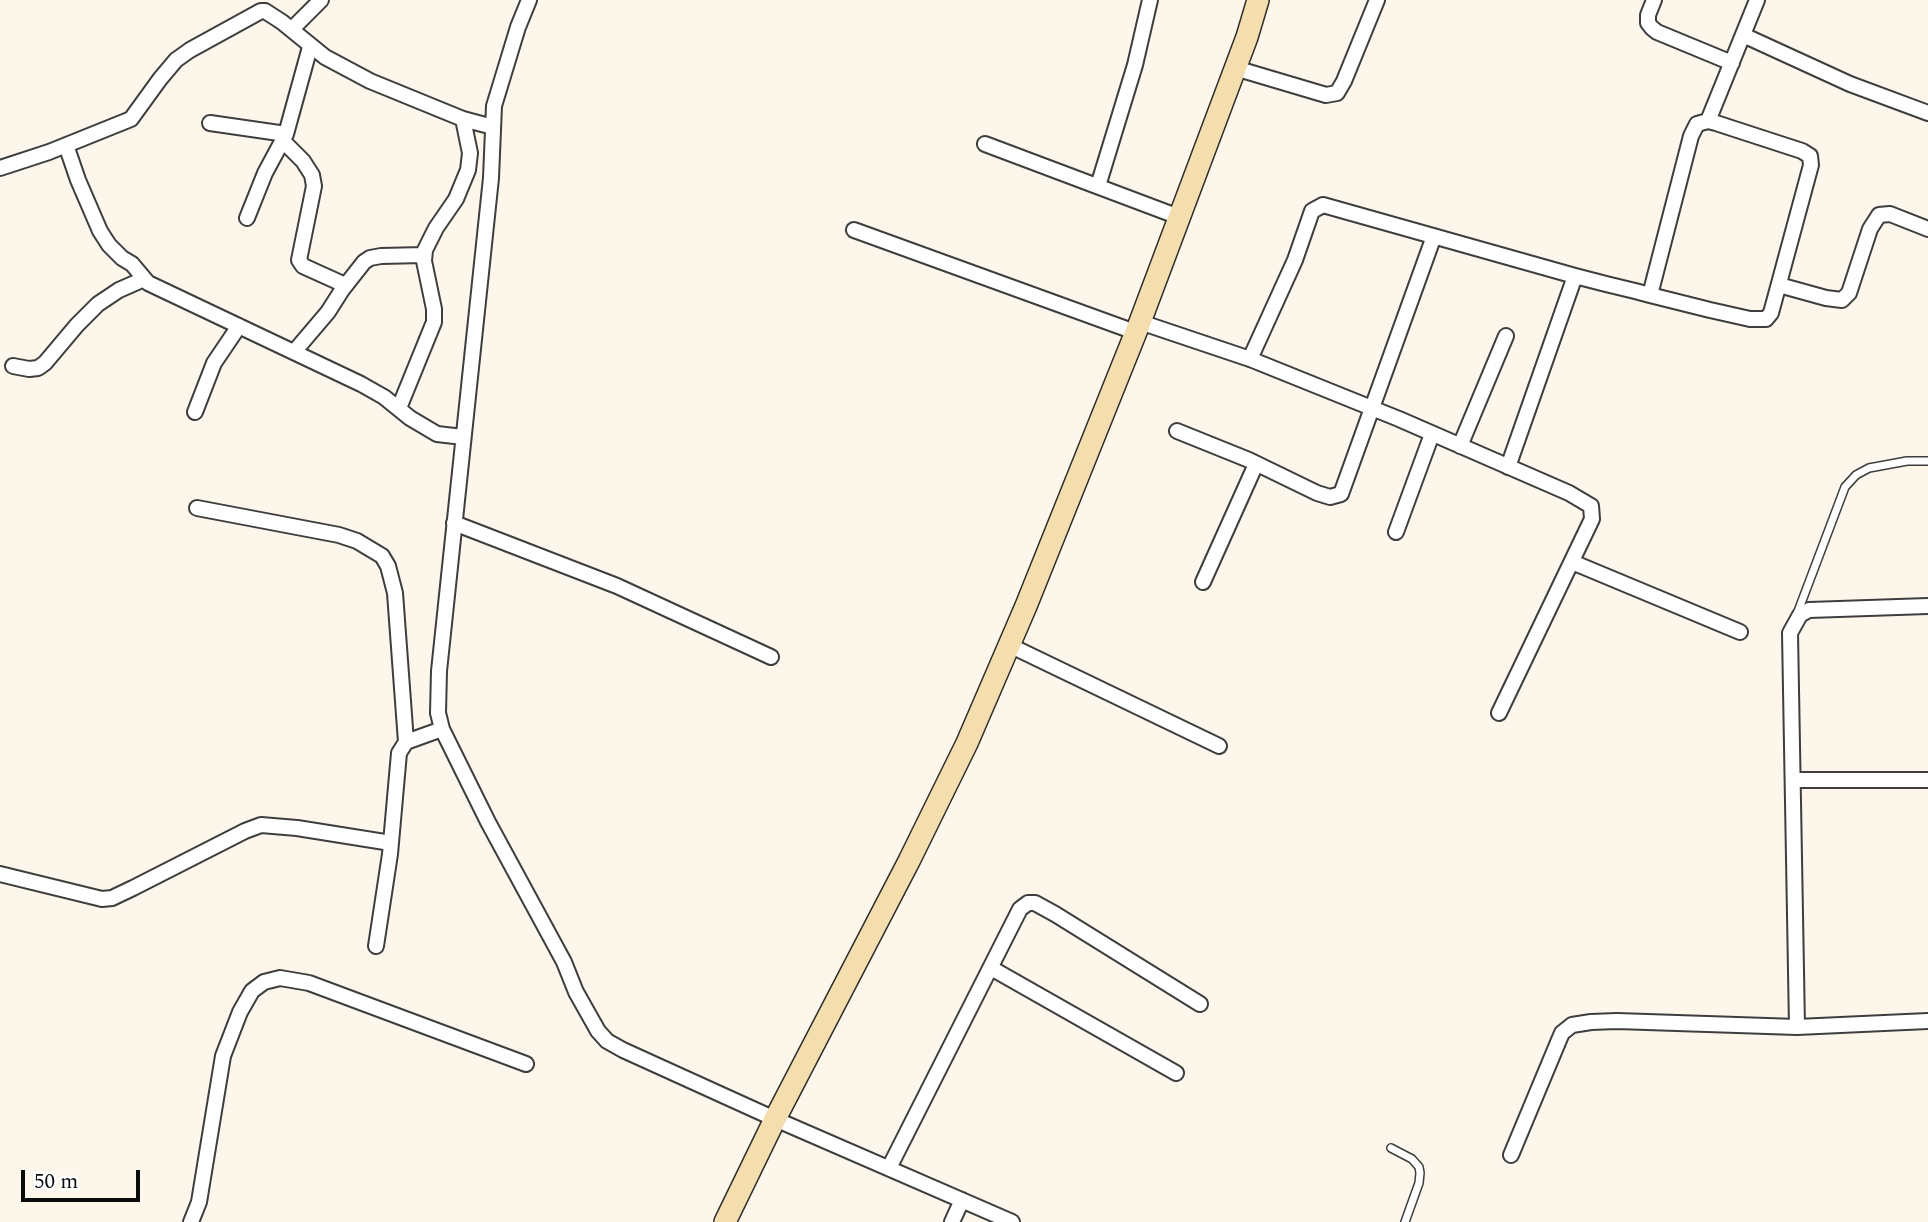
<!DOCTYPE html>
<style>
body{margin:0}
#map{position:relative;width:1928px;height:1222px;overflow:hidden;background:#fdf6eb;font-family:Spectral,serif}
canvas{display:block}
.scale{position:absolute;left:21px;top:1170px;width:119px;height:32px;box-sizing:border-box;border:4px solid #0b0b0b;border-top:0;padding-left:9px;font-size:21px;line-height:24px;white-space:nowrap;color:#0b0b0b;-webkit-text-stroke:5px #fff;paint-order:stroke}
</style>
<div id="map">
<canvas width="1928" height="1222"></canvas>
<div class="scale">50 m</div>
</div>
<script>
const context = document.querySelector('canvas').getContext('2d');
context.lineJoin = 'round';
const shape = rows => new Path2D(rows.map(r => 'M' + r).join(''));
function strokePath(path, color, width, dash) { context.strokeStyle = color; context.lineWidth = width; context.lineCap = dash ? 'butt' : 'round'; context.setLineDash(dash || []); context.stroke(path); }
const lane = shape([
 [1797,614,1845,487,1856,475,1869,468,1907,461,1928,461],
 [1391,1148,1412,1159,1419,1167,1420,1173,1419,1183,1405,1222]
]);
const street = shape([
 [529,0,518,27,494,106,491,178,439,671,438,713,442,729,488,822,564,962,576,992,598,1031,607,1041,623,1050,775,1119,1012,1222],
 [1654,0,1648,15,1648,23,1652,28,1657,32,1732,63],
 [292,29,321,0],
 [1743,35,1850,84,1928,113],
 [1235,68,1326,95,1337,93,1344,81,1377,0],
 [1708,121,1757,0],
 [210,123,286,134],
 [283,141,303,161,312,175,314,186,299,260,303,266,345,285],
 [985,144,1179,217],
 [66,145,78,180,100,231,109,245,122,258,132,264,148,283,361,384,384,397,410,418,437,434,463,437],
 [0,168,49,152,131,119,160,79,176,60,190,50,261,11,265,11,282,22,325,57,370,81,463,119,493,127],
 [1098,186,1135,65,1150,0],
 [247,218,265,173,286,134,310,47],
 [854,230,1135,332],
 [1779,285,1826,298,1842,300,1849,293,1870,229,1879,215,1890,214,1928,229],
 [1140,322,1250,359,1399,419,1569,493,1591,506,1592,519,1499,713],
 [294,352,328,312,342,290,364,262,370,258,381,256,424,255],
 [1250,359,1295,260,1312,211,1323,205,1575,276,1606,284,1635,291,1650,295,1710,310,1750,319,1766,319,1771,313,1811,165,1810,156,1802,151,1716,123,1708,121,1697,124,1691,136,1650,295],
 [13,366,29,369,38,368,45,363,77,325,98,304,119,290,144,279],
 [399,408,434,322,434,309,424,261,425,250,436,228,456,199,468,170,470,153,463,119],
 [195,412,214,363,239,326],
 [1177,431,1249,460,1317,493,1330,497,1341,494,1434,236],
 [1460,446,1506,336],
 [1508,467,1575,276],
 [197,508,339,535,357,541,382,556,388,566,395,593,406,742],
 [454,523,617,586,771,657],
 [1396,532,1432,434],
 [1572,562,1740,632],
 [1203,582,1256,464],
 [1009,645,1219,746],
 [1794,780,1928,780],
 [0,874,102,899,112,898,133,888,245,831,261,825,297,828,391,843],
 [376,946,390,854,399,753,406,742,442,729],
 [991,968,1176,1073],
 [1797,1027,1790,633,1800,615,1809,610,1928,606],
 [1511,1155,1559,1040,1562,1033,1572,1025,1591,1022,1617,1021,1797,1027,1928,1021],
 [889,1168,1020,909,1028,903,1035,903,1055,914,1200,1004],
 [191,1222,199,1202,223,1056,240,1012,252,991,264,982,280,978,309,983,526,1064],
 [952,1222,962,1200]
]);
const secondary = shape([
 [725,1222,775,1119,909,861,967,743,1026,606,1140,322,1247,37,1258,0]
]);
strokePath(lane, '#3e3e3e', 10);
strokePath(street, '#3e3e3e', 18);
strokePath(secondary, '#2d2d2d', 24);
strokePath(lane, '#fff', 7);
strokePath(street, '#fff', 14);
strokePath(secondary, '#f5deae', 21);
</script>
